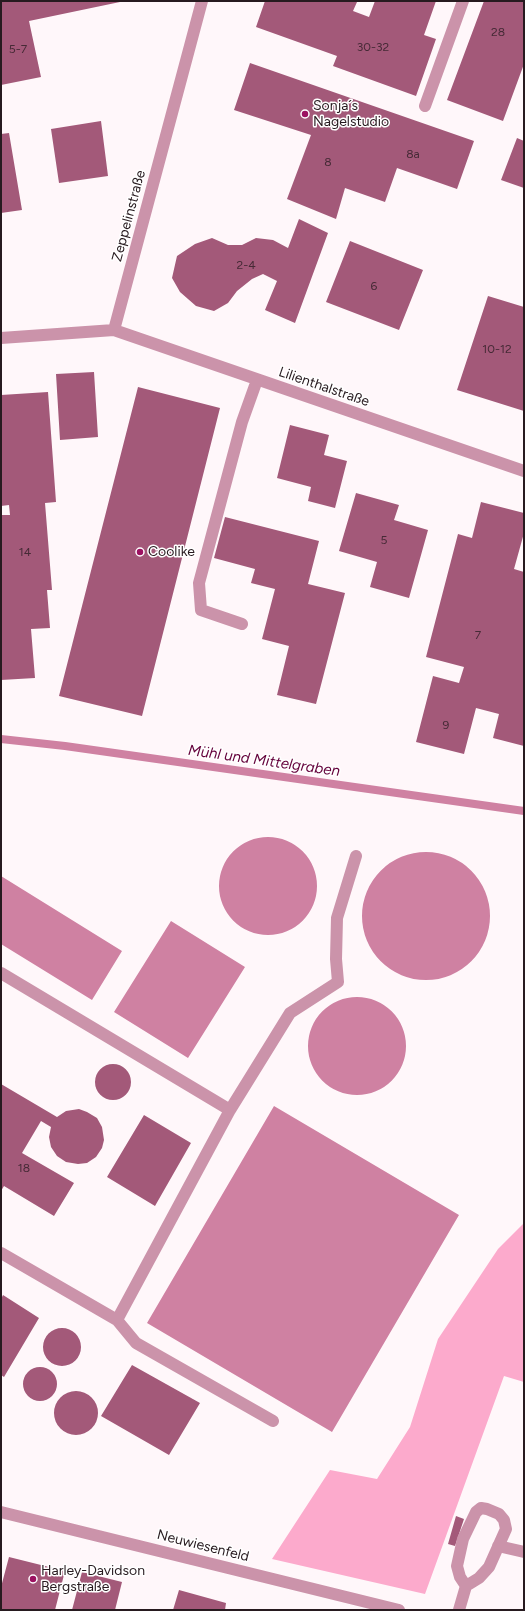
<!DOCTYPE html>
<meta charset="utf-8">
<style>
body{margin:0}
#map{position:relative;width:525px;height:1611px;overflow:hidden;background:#fff7fa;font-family:Figtree,sans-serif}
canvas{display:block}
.frame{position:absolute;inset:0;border:2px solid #271a1f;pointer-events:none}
</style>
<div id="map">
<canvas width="525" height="1611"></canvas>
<div class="frame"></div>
</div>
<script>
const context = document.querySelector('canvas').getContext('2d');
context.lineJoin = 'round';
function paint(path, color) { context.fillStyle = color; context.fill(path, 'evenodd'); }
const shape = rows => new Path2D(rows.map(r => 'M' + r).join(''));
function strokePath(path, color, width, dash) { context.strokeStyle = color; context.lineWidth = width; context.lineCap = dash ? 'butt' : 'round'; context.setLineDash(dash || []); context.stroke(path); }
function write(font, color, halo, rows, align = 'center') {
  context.font = font + ' Figtree,sans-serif'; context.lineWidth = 3; context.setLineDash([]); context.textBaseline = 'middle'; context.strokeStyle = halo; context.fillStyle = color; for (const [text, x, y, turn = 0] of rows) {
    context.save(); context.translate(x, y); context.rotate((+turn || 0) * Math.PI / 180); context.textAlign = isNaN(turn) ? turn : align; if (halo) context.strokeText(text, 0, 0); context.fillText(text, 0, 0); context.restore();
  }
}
paint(shape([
 [524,1223,524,1382,504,1376,425,1594,272,1559,330,1470,377,1479,410,1427,438,1339,498,1249]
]), '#fcaacc');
paint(shape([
 '219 886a49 49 0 1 1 98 0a49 49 0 1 1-98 0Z',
 '362 916a64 64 0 1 1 128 0a64 64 0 1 1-128 0Z',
 [1,876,122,951,92,1000,1,944],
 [171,921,245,967,188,1058,114,1012],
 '308 1046a49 49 0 1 1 98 0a49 49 0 1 1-98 0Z',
 [274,1106,459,1215,332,1432,147,1323]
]), '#cf81a2');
strokePath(shape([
 [1,739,65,746,524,811]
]), '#cf81a2', 8);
paint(shape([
 [1,1,120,1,120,2,29,21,41,77,1,85],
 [265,1,354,1,357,2,353,11,369,17,375,1,436,1,424,35,436,39,416,96,333,66,337,56,256,27],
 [484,1,524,1,524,64,503,121,447,100],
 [250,63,474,141,457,189,397,168,385,202,345,188,336,219,287,199,311,135,234,110],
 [101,121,108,176,59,183,51,129],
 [9,133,22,210,1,213,1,134],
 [517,138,524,141,524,188,501,180],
 [299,219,328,233,295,323,265,310,277,281,263,274,252,279,237,291,228,303,214,311,196,306,180,292,172,278,177,256,195,244,212,238,228,245,242,245,256,238,273,240,288,248],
 [350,241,423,270,399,330,326,302],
 [488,296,524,307,524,411,457,390],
 [94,372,98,437,60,440,56,374],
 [138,387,220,408,142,716,59,696],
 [48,392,56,502,45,503,52,590,47,590,50,628,31,629,35,678,1,680,1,515,10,515,9,505,1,506,1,395],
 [290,425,329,435,324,455,347,461,335,508,308,501,311,487,277,478],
 [356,493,399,505,394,520,428,530,409,598,370,587,377,562,339,551],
 [481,502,524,513,524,533,514,569,524,572,524,746,493,738,499,714,476,708,464,754,416,742,433,676,459,683,464,667,426,657,458,534,472,538],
 [225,517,319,541,308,584,345,593,316,704,277,695,289,646,262,639,275,589,251,583,255,569,214,558],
 '95 1082a18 18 0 1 1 36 0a18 18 0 1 1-36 0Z',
 [1,1084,57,1117,66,1111,79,1109,87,1112,97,1118,102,1127,104,1140,102,1148,96,1157,87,1163,78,1164,66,1162,57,1156,51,1147,49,1137,51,1127,41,1121,22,1153,74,1183,54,1216,4,1186,1,1191],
 [144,1115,191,1143,155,1206,107,1177],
 [3,1295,39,1318,4,1377,1,1375,1,1299],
 '43 1347a19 19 0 1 1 38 0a19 19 0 1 1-38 0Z',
 [132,1365,200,1403,169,1455,101,1416],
 '23 1384a17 17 0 1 1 34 0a17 17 0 1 1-34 0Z',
 '54 1413a22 22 0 1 1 44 0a22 22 0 1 1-44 0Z',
 [456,1516,464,1519,455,1546,448,1544],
 [9,1557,65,1571,55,1610,1,1610,1,1587],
 [82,1572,122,1582,115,1610,72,1610],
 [179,1590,226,1603,225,1610,173,1610]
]), '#a35979');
strokePath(shape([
 [425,106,463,1],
 [114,330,524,471],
 [1,338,114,330,202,1],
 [242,624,201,610,199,583,242,422,257,380],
 [1,973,230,1110,117,1320,1,1253],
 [230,1110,290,1013,338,982,336,959,337,918,356,856],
 [117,1320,136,1343,273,1421],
 [1,1512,399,1610],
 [498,1546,524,1552],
 [459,1610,466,1586,479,1578,489,1567,506,1529,504,1520,499,1514,487,1509,481,1508,476,1512,463,1539,457,1566,460,1577,466,1586]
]), '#cb93aa', 12);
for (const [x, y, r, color] of [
 [305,114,4,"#9c1261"],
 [140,552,4,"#9c1261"],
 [33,1579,4,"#9c1261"]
]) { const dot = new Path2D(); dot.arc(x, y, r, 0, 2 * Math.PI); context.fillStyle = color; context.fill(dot); strokePath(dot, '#fff', 1.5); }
write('12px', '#462a36', null, [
 ["28",498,32],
 ["30-32",373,47],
 ["5-7",18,49],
 ["8a",413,154],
 ["8",328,162],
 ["2-4",246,265],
 ["6",374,286],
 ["10-12",497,349],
 ["5",384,540],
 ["14",25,552],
 ["7",478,635],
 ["9",446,725],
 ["18",24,1168]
]);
write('14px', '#271a1f', '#fff', [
 ["Sonja´s",313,106],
 ["Nagelstudio",313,122],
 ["Coolike",148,552],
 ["Harley-Davidson",41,1571],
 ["Bergstraße",41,1587]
], 'left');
write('14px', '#271a1f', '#fff', [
 ["Zeppelinstraße",129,216,-75],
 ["Lilienthalstraße",324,387,19],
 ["Neuwiesenfeld",203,1546,14]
]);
write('italic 15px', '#64013b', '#fff', [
 ["Mühl und Mittelgraben",264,761,8]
]);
</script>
